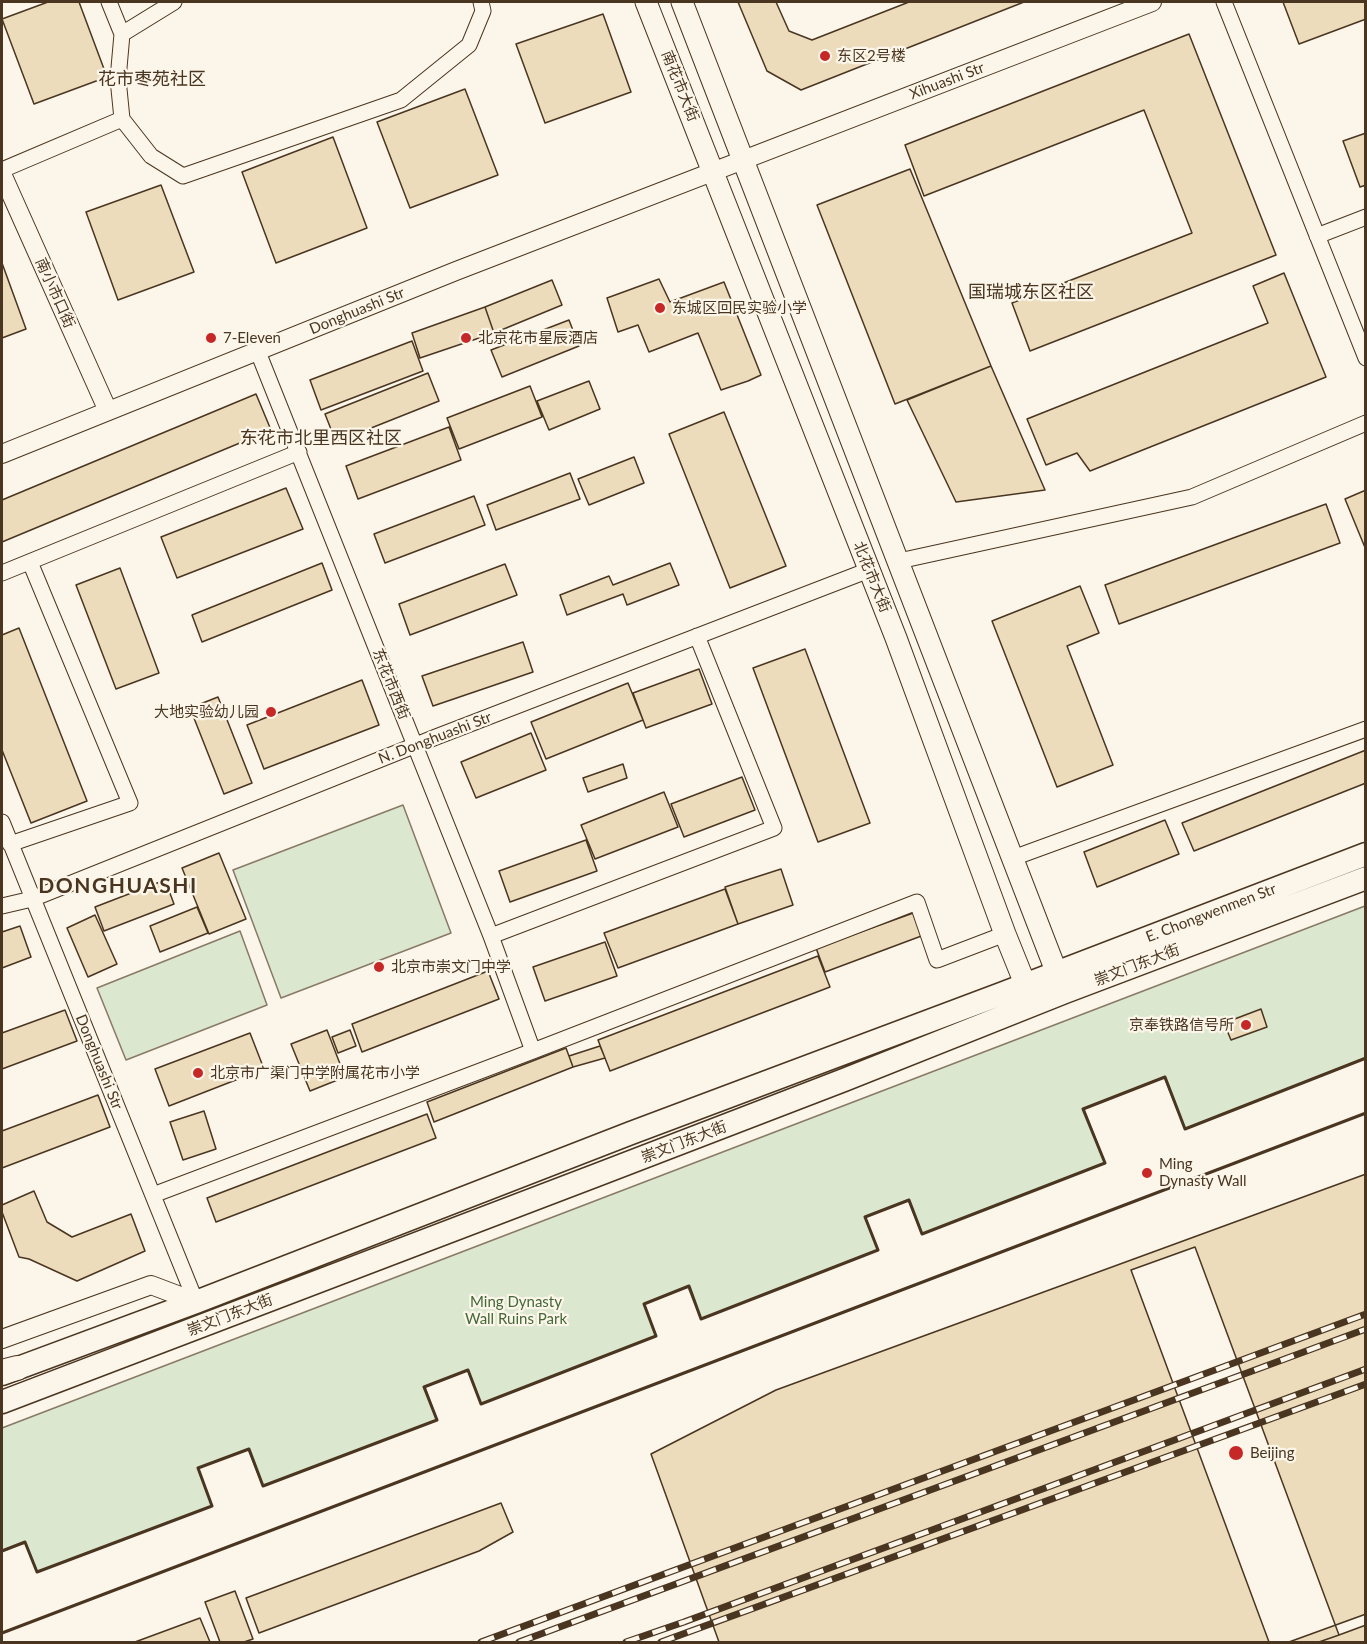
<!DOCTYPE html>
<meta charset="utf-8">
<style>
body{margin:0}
#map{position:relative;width:1367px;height:1644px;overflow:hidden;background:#fbf6e9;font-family:Lato,sans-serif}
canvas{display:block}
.frame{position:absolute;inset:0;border:3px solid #4a3520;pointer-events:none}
</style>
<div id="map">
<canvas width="1367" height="1644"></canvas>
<div class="frame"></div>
</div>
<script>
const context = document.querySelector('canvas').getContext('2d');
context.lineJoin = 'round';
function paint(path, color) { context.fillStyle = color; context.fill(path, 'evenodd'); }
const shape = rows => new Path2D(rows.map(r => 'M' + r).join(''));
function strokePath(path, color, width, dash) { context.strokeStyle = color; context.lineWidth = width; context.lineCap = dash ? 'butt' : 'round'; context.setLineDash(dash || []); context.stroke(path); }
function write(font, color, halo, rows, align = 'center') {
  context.font = font + ' Lato,"Noto Sans SC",sans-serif'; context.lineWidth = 4.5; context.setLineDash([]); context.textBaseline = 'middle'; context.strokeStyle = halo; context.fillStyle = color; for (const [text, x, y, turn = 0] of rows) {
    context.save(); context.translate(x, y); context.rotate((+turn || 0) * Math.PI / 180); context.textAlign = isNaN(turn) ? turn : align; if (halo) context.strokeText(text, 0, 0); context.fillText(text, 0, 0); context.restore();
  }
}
const green = shape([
 [403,805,451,933,281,998,233,870,403,805],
 [1365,906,1365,1058,1185,1129,1164,1077,1084,1109,1105,1163,922,1234,908,1200,865,1217,878,1250,701,1319,688,1287,644,1304,656,1336,481,1404,468,1370,425,1387,437,1420,263,1486,248,1449,198,1468,212,1506,37,1572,25,1543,2,1551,2,1428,1365,906],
 [240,931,267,1005,126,1060,97,988,240,931]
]);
paint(green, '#dce7d0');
strokePath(green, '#887966', 1.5);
const building = shape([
 [48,2,79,2,107,77,34,104,2,19,48,2],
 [738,2,776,2,789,31,812,40,909,2,1024,2,801,90,767,71,738,2],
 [1283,2,1366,2,1366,19,1299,44,1283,2],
 [603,14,631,92,545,123,516,44,603,14],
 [1189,34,1276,255,1030,351,1012,303,1192,233,1144,110,924,196,905,145,1189,34],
 [465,89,498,175,410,208,377,122,465,89],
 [1366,133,1366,185,1360,187,1343,141,1366,133],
 [333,137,367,228,276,263,242,172,333,137],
 [910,169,991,366,895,404,817,205,910,169],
 [161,185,194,272,118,300,86,212,161,185],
 [2,263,26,329,2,338,2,263],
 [1284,273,1326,377,1090,471,1077,453,1046,465,1027,419,1268,323,1253,286,1284,273],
 [659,279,670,302,724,282,761,375,748,381,721,390,698,333,649,352,638,325,618,332,607,298,659,279],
 [552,280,562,305,494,333,485,307,552,280],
 [485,307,494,333,420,358,412,333,485,307],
 [569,320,579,346,502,377,491,350,569,320],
 [412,341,423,371,321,410,310,380,412,341],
 [991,366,1045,490,956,502,907,400,991,366],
 [428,373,439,401,336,442,325,414,428,373],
 [589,381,600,409,549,430,537,401,589,381],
 [530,386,542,417,459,449,447,418,530,386],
 [256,394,271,430,2,542,2,500,256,394],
 [724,412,786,566,730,588,669,434,724,412],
 [449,427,461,460,358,499,346,466,449,427],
 [634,457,644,483,589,505,578,479,634,457],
 [570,473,580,499,496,530,487,505,570,473],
 [286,488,303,529,177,578,161,537,286,488],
 [1366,490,1366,550,1345,499,1366,490],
 [474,496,485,525,385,563,374,534,474,496],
 [1326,504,1340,543,1119,624,1105,585,1326,504],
 [322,563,332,590,202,642,192,615,322,563],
 [670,563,679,585,627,605,623,594,567,615,560,595,609,576,613,585,670,563],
 [505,564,517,595,410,635,399,604,505,564],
 [120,568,159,673,116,689,76,585,120,568],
 [1080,586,1099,633,1067,646,1113,765,1057,787,992,621,1080,586],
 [19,628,87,801,31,823,2,750,2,635,19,628],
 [523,642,533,672,433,706,422,676,523,642],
 [805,649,870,823,818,842,753,668,805,649],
 [699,669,712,704,646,728,633,693,699,669],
 [362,680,379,725,264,769,247,725,362,680],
 [628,683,643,720,546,759,531,722,628,683],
 [218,697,252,783,224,794,190,708,218,697],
 [531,733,546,770,476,798,461,762,531,733],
 [1366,750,1366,783,1194,851,1182,823,1366,750],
 [623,764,627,778,588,792,583,778,623,764],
 [742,777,755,810,684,837,671,804,742,777],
 [664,792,678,827,595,859,581,825,664,792],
 [1165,820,1179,854,1097,887,1084,852,1165,820],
 [586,840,597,871,510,902,499,871,586,840],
 [219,853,246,919,209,934,182,868,219,853],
 [781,869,793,905,738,924,725,887,781,869],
 [165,880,174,904,104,931,95,907,165,880],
 [725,889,738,924,618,968,604,933,725,889],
 [197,907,208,933,160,952,150,926,197,907],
 [916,912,924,935,825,972,816,948,916,912],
 [95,915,117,964,88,977,67,928,95,915],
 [20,926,31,957,2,968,2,932,20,926],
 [605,942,617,976,545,1001,533,967,605,942],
 [818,956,830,987,610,1071,598,1040,818,956],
 [488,971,499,999,362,1052,352,1024,488,971],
 [1261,1009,1267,1027,1231,1040,1224,1023,1261,1009],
 [65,1010,77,1041,2,1069,2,1033,65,1010],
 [327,1030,345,1077,310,1091,291,1044,327,1030],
 [350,1030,356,1046,338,1053,332,1037,350,1030],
 [250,1033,264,1069,169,1106,155,1069,250,1033],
 [600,1046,605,1058,573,1067,569,1056,600,1046],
 [566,1048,573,1067,434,1122,427,1102,566,1048],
 [98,1095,110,1127,2,1168,2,1131,98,1095],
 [204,1111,216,1149,183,1160,170,1122,204,1111],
 [427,1114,436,1138,216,1222,207,1198,427,1114],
 [1366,1174,1366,1614,1289,1642,719,1642,651,1454,776,1390,1366,1174],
 [34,1191,47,1222,72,1237,131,1214,145,1251,77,1281,29,1259,19,1257,2,1212,2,1205,34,1191],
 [1195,1247,1339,1635,1319,1642,1269,1642,1131,1270,1195,1247],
 [501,1503,513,1532,479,1551,259,1633,246,1598,501,1503],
 [235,1591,253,1639,244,1642,220,1642,205,1602,235,1591],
 [200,1618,210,1642,135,1642,200,1618],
 [1366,1625,1366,1642,1319,1642,1339,1635,1366,1625]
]);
paint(building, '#ecdcbc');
strokePath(building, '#4a3520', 1.5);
const minor = shape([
 [109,2,122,34],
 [174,2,122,34,118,79,122,119,151,156,183,176,401,100,469,45,483,11,481,2],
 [1224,2,1366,358],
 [2,170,122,119],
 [1317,236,1366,217],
 [258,352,491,936,533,1051],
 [899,561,1192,497,1366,423],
 [2,573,299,452],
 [2,822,196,1302],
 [10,844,130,803,30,562],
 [1013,858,1366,729],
 [2,906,32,899,436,737,869,570],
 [491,936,774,828,697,636],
 [153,1195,533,1051,917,902,937,960,1005,934]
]);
const tertiary = shape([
 [2,174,108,411],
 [2,454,456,271,1152,2],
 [2,1339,151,1285,196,1302]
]);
const secondary = shape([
 [646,2,896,638,1005,934,1032,1001],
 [682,2,1063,989]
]);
const primary = shape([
 [2,1374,196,1302,631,1133,1001,994,1366,854],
 [2,1402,597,1175,844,1080,1065,992,1366,878]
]);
const trunk = shape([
 [2,1372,17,1368]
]);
strokePath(minor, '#4a3520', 17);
strokePath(tertiary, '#4a3520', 20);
strokePath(secondary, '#4a3520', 23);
strokePath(primary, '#4a3520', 25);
strokePath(trunk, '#4a3520', 26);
strokePath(minor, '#fbf6e9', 15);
strokePath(tertiary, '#fbf6e9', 18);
strokePath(secondary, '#fbf6e9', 21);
strokePath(primary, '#fbf6e9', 22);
strokePath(trunk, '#fbf6e9', 24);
const rail = shape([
 [481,1642,1366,1314],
 [519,1642,1366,1329],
 [626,1642,684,1622,1366,1369],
 [661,1642,1366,1384]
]);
strokePath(rail, '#4a3520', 7);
strokePath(rail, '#fbf6e9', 4.5, [14]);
strokePath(shape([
 [1366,1028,1366,1029],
 [2,1551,25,1542,37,1572,212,1506,198,1468,249,1449,263,1486,437,1420,424,1387,468,1370,481,1404,656,1336,644,1304,689,1286,701,1319,878,1250,865,1217,909,1200,922,1234,1105,1163,1083,1109,1165,1077,1185,1129,1366,1058],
 [2,1633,1366,1113]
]), '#4a3520', 3);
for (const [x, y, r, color] of [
 [825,56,6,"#c62828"],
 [660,308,6,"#c62828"],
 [211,338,6,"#c62828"],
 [466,338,6,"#c62828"],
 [271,712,6,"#c62828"],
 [379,967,6,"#c62828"],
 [1246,1025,6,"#c62828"],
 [198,1073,6,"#c62828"],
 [1147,1173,6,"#c62828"],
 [1236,1453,8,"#c62828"]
]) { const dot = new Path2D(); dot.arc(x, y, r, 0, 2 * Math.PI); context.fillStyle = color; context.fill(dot); strokePath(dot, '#fbf6e9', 2); }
write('15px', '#4a3520', '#fbf6e9', [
 ["东区2号楼",837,56],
 ["东城区回民实验小学",672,308],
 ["7-Eleven",223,338],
 ["北京花市星辰酒店",478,338],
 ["大地实验幼儿园",259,712,"right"],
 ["北京市崇文门中学",391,967],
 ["京奉铁路信号所",1234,1025,"right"],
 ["北京市广渠门中学附属花市小学",210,1073],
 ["Ming",1159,1164],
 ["Dynasty Wall",1159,1181],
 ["Beijing",1250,1453]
], 'left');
write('15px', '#4a3520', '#fbf6e9', [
 ["Xihuashi Str",947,81,-21],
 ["南花市大街",680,86,68],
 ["南小市口街",55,293,66],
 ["Donghuashi Str",357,311,-22],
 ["北花市大街",872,577,68],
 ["东花市西街",391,684,68],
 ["N. Donghuashi Str",435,738,-21],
 ["E. Chongwenmen Str",1211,913,-21],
 ["崇文门东大街",1137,965,-21],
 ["Donghuashi Str",99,1062,68],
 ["崇文门东大街",684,1142,-21],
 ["崇文门东大街",230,1315,-21]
]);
write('15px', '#436837', '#fbf6e9', [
 ["Ming Dynasty",516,1302],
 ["Wall Ruins Park",516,1319]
]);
write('18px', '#4a3520', '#fbf6e9', [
 ["花市枣苑社区",152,79],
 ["国瑞城东区社区",1031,292],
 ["东花市北里西区社区",321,438]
]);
context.letterSpacing = '1.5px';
write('bold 21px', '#4a3520', '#fbf6e9', [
 ["DONGHUASHI",118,886]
]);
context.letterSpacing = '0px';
</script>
